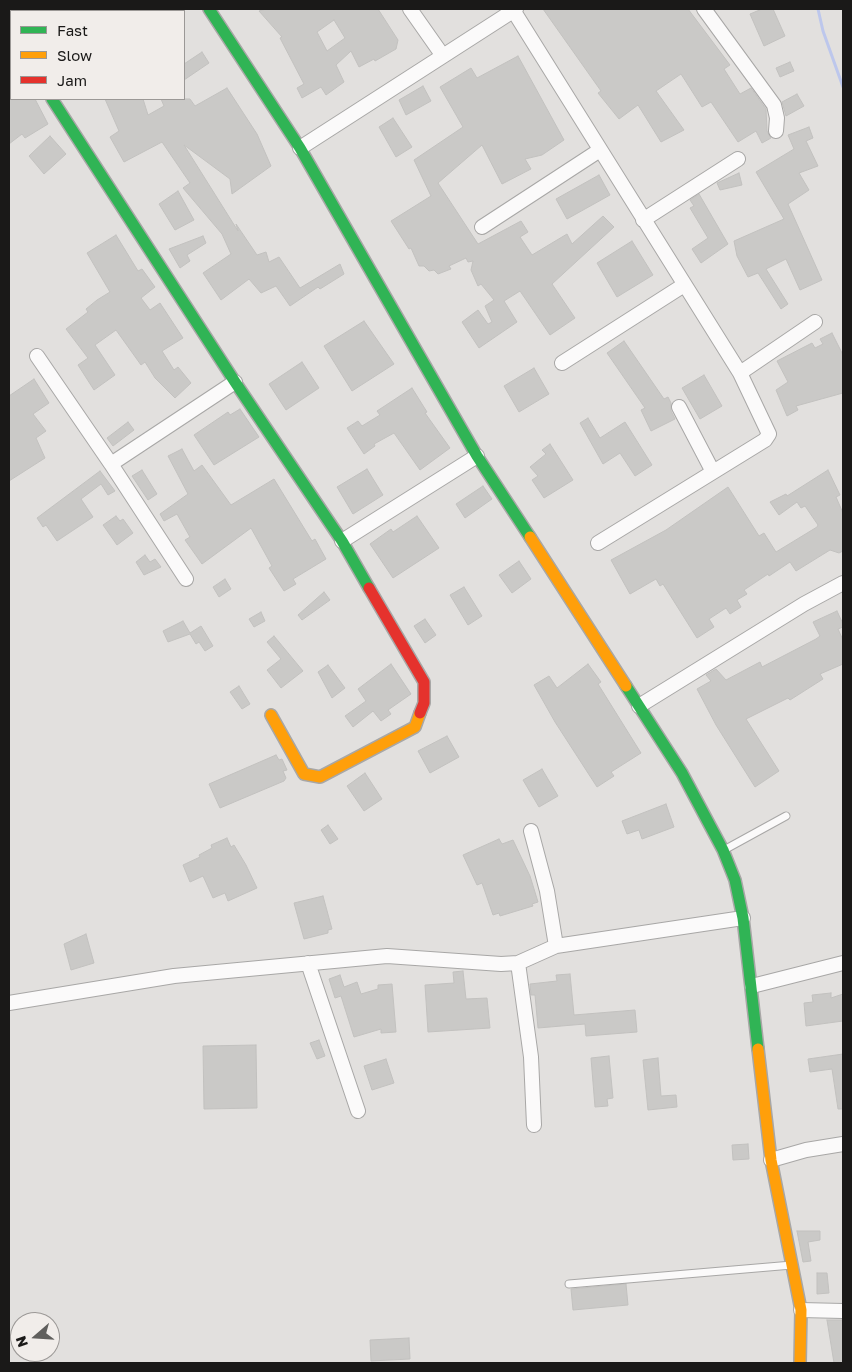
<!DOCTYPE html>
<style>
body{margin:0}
#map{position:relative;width:852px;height:1372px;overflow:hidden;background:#e2e0de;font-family:"Golos Text",sans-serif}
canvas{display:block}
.frame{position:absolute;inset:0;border:10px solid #1a1918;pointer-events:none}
.legend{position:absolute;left:10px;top:10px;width:175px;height:90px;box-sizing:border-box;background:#f1edea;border:1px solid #9b9896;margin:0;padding:6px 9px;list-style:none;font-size:15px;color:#1a1918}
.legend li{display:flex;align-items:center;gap:10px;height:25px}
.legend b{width:25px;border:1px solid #9b9896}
.north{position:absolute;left:10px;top:1312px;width:50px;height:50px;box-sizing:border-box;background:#f1edea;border:1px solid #9b9896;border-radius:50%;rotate:251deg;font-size:14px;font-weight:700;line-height:20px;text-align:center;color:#1a1918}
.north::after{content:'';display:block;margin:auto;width:18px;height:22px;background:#605f5d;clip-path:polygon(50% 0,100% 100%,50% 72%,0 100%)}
</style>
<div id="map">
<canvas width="852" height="1372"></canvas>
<div class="frame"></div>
<ul class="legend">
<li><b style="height:6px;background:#30b455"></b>Fast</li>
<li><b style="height:6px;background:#ff9f0a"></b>Slow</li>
<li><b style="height:6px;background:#e5322d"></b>Jam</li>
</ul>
<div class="north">N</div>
</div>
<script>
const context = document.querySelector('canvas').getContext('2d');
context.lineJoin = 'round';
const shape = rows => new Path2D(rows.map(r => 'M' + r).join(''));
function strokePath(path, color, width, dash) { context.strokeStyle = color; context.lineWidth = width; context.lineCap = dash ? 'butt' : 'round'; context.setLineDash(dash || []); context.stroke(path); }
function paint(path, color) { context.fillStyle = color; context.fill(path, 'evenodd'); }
strokePath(shape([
 [818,9,823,31,843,87]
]), '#bdc7ec', 3);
const building = shape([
 [266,9,378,9,398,40,396,49,375,61,374,59,359,67,351,51,336,65,344,82,326,95,321,87,302,98,297,88,304,84,280,38,282,37,259,11,266,9],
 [334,20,345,38,327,51,317,32,334,20],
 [543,9,688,9,730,65,724,69,740,94,751,88,766,109,767,131,771,138,762,143,756,131,738,142,711,102,702,107,681,74,656,91,684,130,661,142,638,105,619,119,598,93,601,91,543,9],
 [762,9,773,9,785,36,764,46,750,14,762,9],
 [202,52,209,63,184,80,184,64,202,52],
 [518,56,564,140,542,155,525,159,531,169,502,184,482,145,438,183,478,244,521,221,528,232,520,237,532,255,567,234,572,244,603,216,614,227,552,284,575,318,550,335,520,291,504,301,517,322,479,348,462,322,478,310,488,324,492,322,485,306,494,300,481,284,478,286,471,270,473,261,468,262,466,258,449,266,451,269,438,274,434,270,429,271,424,266,419,266,411,248,409,249,391,221,431,196,414,160,463,127,440,87,471,68,477,78,518,56],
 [790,62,794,71,780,77,776,68,790,62],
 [423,86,431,101,406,115,399,100,423,86],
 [227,88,257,134,271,166,232,194,230,179,184,145,238,231,236,224,257,255,266,252,269,262,279,257,300,288,340,264,344,274,320,289,318,287,290,306,276,286,261,293,249,279,221,300,203,273,231,254,222,234,183,188,190,183,162,142,124,162,110,137,119,131,105,99,143,99,148,115,164,106,161,99,190,99,195,106,227,88],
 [797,94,804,106,786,116,782,102,797,94],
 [9,99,35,99,48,124,25,138,22,134,9,144,9,99],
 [393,118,412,147,396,157,379,127,393,118],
 [809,127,813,138,806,141,818,166,799,173,809,190,788,204,822,280,800,290,786,259,766,269,788,304,781,309,758,273,748,277,737,256,734,241,784,219,756,172,794,149,788,135,809,127],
 [50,136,66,154,44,174,29,156,50,136],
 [739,173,742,185,720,190,717,183,739,173],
 [599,175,610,195,567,219,556,199,599,175],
 [178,191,194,220,175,230,159,204,178,191],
 [699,194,728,244,701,263,692,249,708,238,690,208,694,206,690,200,699,194],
 [116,235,138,271,142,269,155,287,141,298,150,310,160,303,183,338,162,351,174,370,178,367,191,383,175,398,155,378,145,362,141,365,116,330,95,345,115,375,94,390,78,365,88,358,66,329,88,312,86,309,97,300,110,292,87,253,116,235],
 [203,236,206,243,187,255,190,261,180,268,169,249,203,236],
 [632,241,653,275,617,297,597,263,632,241],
 [364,321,394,364,352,391,324,346,364,321],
 [832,333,843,355,843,393,796,406,798,410,787,416,776,390,788,382,777,361,812,343,815,348,823,344,820,339,832,333],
 [624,341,664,399,668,397,671,403,671,411,675,419,651,431,641,410,645,408,607,353,624,341],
 [302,362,319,388,286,410,269,384,302,362],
 [534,368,549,394,519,412,504,386,534,368],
 [704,375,722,406,700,419,682,388,704,375],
 [34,379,49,403,33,414,46,431,36,438,45,458,9,481,9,396,34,379],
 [412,388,427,412,425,413,450,448,420,470,394,433,374,444,375,446,364,454,347,428,358,421,362,426,380,415,377,411,412,388],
 [240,409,259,437,214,465,194,435,228,412,230,415,240,409],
 [588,418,600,438,625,422,652,465,635,476,620,453,603,464,580,423,588,418],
 [128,422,134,430,113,446,107,438,128,422],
 [550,444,573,480,544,498,532,480,538,476,530,467,546,454,542,450,550,444],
 [182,449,194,471,202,465,231,505,274,479,312,541,315,539,326,559,293,579,296,584,284,591,269,568,272,566,251,528,202,564,185,540,190,537,177,514,164,521,160,514,188,494,168,456,182,449],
 [367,469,383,495,353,514,337,487,367,469],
 [142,470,157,494,148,500,132,476,142,470],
 [828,470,840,495,836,497,843,513,843,551,839,553,830,550,796,571,790,562,769,576,768,574,744,590,747,594,737,600,741,607,730,614,726,608,709,619,714,627,697,638,663,584,660,586,656,579,630,594,611,560,666,530,728,487,759,536,764,533,776,552,817,527,818,525,805,506,801,508,797,502,779,515,770,502,786,494,787,496,828,470],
 [100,471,115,491,108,495,101,484,81,499,93,517,57,541,46,525,43,527,37,518,100,471],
 [483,486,492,499,465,518,456,504,483,486],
 [116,516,120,521,123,519,133,533,117,545,103,525,116,516],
 [417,516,439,548,393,578,370,544,391,529,393,532,417,516],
 [145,555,150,562,155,559,161,567,144,575,136,562,145,555],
 [519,561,531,579,512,593,499,575,519,561],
 [225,579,231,589,219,597,213,587,225,579],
 [464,587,482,616,468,625,450,595,464,587],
 [324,592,330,600,302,620,298,615,324,592],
 [837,611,843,624,843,627,838,629,843,640,843,664,820,674,823,679,790,700,788,698,746,719,779,771,755,787,716,725,697,689,711,681,706,675,716,669,726,680,760,662,762,667,816,639,820,636,813,622,837,611],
 [261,612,265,621,254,627,249,619,261,612],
 [425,619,436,635,425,643,414,626,425,619],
 [183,621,190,633,201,626,213,646,205,651,199,642,196,644,190,634,168,642,163,631,183,621],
 [274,636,303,671,281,688,267,670,281,659,267,642,274,636],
 [391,664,411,694,388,710,391,714,381,721,373,711,353,727,345,716,366,701,358,689,391,664],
 [588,664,601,682,598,684,641,753,611,772,614,776,597,787,555,722,534,685,549,676,557,688,588,664],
 [328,665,345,688,332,698,318,672,328,665],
 [239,686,250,704,242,709,230,692,239,686],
 [447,736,459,757,430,773,418,751,447,736],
 [276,755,279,760,282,759,287,770,283,771,286,778,284,781,220,808,209,784,276,755],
 [542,769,558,796,539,807,523,780,542,769],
 [365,773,382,799,364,811,347,786,365,773],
 [666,804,674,827,642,839,639,830,627,834,622,821,666,804],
 [328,825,338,839,330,844,321,830,328,825],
 [227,838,231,847,234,845,246,865,257,888,228,901,225,893,213,898,203,876,190,882,183,865,200,857,199,855,212,848,211,845,227,838],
 [499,839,502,844,513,840,530,876,538,902,532,904,533,906,500,916,499,913,493,915,482,883,477,885,463,855,499,839],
 [323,896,332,929,328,930,328,933,304,939,294,903,323,896],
 [86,934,94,963,71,970,64,944,86,934],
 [463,971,466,999,487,998,490,1028,428,1032,425,985,454,983,453,972,463,971],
 [570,974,574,1015,635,1010,637,1032,586,1036,585,1024,538,1028,535,995,531,995,530,984,557,981,556,975,570,974],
 [340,975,344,987,357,982,361,994,378,989,378,985,392,984,396,1032,381,1033,381,1029,354,1037,341,996,335,998,329,979,340,975],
 [831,993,831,998,843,994,843,1021,806,1026,804,1003,813,1002,812,995,831,993],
 [319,1040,325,1056,317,1059,310,1043,319,1040],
 [256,1045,257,1108,204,1109,203,1046,256,1045],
 [843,1054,843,1109,838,1109,832,1069,810,1072,808,1059,843,1054],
 [609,1056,613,1098,607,1099,608,1106,595,1107,591,1058,609,1056],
 [658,1058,661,1096,676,1095,677,1107,648,1110,643,1060,658,1058],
 [386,1059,394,1083,372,1090,364,1066,386,1059],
 [748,1144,749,1159,733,1160,732,1145,748,1144],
 [797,1231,820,1231,820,1240,808,1242,811,1261,803,1262,797,1231],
 [817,1273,827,1273,829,1293,817,1294,817,1273],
 [626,1284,628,1305,573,1310,571,1289,626,1284],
 [827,1320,843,1320,843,1363,834,1363,827,1320],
 [409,1338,410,1359,371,1361,370,1340,409,1338]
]);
paint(building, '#cac9c7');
strokePath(building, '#c2c1bf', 1);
const lane = shape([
 [724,850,786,816],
 [569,1284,792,1265]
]);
const street = shape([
 [410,9,443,56],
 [704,9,774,105,777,118,776,131],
 [513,10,740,373,769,434,765,440,598,543],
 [9,65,11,62],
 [300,148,516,9],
 [643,220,738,159],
 [482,227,600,150],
 [37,356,111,464,235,382],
 [562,363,684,285],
 [740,373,815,322],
 [679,407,713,472],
 [111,464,186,579],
 [342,541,477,456],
 [639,706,804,604,843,583],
 [531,831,547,891,556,946],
 [308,963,358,1111],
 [518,963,531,1057,534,1125],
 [752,986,843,963],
 [9,1003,174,976,387,956,501,964,518,963,556,946,743,918],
 [771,1160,806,1150,843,1144],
 [801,1310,843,1311]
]);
const fast = shape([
 [209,9,300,148,477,456,530,537],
 [52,99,235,382,342,541,369,588],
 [626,686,682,773,723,850,735,880,743,918,758,1049]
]);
const slow = shape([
 [530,537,626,686],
 [271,715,304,774,320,777,415,727,420,713],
 [758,1049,771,1160,801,1310,800,1363]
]);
const jam = shape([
 [369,588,424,682,424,703,420,713]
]);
strokePath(lane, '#a8a7a6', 9);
strokePath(street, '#a8a7a6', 16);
strokePath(fast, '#a8a7a6', 14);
strokePath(slow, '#a8a7a6', 14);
strokePath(jam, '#a8a7a6', 14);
strokePath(lane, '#fbfafa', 7);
strokePath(street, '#fbfafa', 14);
strokePath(fast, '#30b455', 11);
strokePath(slow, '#ff9f0a', 11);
strokePath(jam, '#e5322d', 11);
</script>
